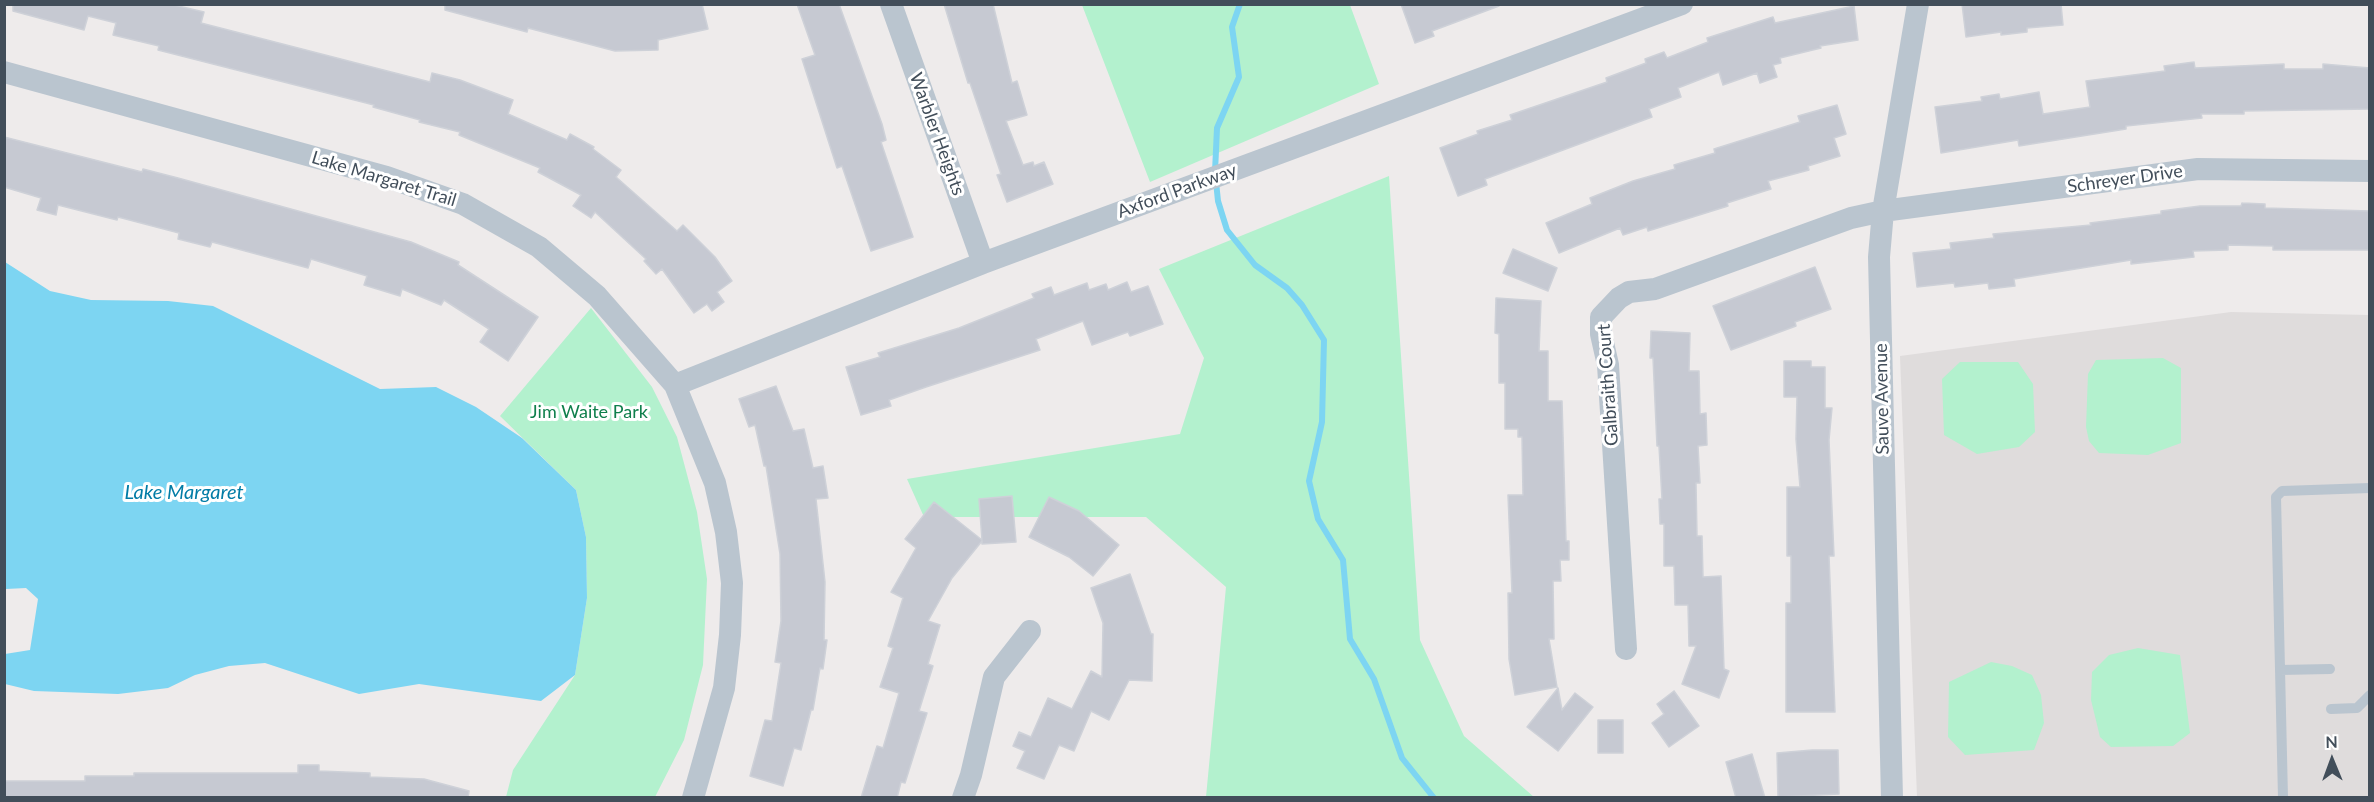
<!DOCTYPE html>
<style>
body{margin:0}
#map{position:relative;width:2374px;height:802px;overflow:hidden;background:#eeebeb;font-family:Lato,sans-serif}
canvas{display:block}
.frame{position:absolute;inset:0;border:6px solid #424e5a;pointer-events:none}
.north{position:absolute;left:2302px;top:730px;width:60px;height:60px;-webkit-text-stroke:4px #fff;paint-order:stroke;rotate:359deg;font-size:16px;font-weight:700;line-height:24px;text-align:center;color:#424e5a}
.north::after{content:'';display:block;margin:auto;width:21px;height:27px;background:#424e5a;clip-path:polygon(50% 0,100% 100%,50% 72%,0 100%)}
</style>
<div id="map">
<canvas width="2374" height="802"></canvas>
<div class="frame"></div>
<div class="north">N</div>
</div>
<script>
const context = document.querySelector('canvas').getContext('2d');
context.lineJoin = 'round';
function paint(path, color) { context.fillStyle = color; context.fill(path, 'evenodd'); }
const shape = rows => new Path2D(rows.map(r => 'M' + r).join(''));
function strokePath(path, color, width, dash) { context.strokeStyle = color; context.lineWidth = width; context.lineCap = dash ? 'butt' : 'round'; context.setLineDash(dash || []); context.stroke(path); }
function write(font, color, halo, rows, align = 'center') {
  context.font = font + ' Lato,sans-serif'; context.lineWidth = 6; context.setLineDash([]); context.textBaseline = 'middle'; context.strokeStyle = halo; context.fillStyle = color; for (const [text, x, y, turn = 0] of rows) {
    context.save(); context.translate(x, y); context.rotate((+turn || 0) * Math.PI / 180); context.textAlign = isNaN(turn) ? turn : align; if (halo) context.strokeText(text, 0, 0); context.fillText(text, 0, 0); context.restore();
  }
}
paint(shape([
 [2231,312,2369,315,2369,797,1917,797,1900,356]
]), '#dfdcdc');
paint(shape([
 [1082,5,1350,5,1379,84,1150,182],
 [1389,176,1420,640,1464,736,1534,797,1206,797,1226,587,1146,517,924,517,907,479,1180,434,1204,358,1159,269],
 [591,308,652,387,677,437,697,512,707,579,703,665,684,740,655,797,506,797,513,770,575,675,587,598,586,537,576,490,500,416],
 [2163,358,2181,368,2181,443,2148,455,2099,453,2089,441,2086,427,2088,374,2096,360],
 [1960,362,2018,362,2033,384,2035,432,2019,447,1977,454,1944,435,1942,379],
 [2138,648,2180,655,2190,733,2173,746,2111,747,2100,737,2091,700,2092,672,2109,655],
 [1991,662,2012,666,2032,675,2041,695,2044,723,2034,750,1965,755,1948,737,1949,682]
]), '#b3f1ce');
paint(shape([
 [5,262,50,291,91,300,168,301,213,306,380,389,436,387,476,407,522,438,576,490,586,537,587,598,575,675,541,701,419,684,359,694,265,663,229,666,195,675,168,688,118,694,34,691,5,684,5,654,30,650,38,599,26,588,6,589,5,592]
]), '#7dd5f2');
strokePath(shape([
 [1240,4,1232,27,1239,77,1217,128,1215,172,1218,201,1227,230,1255,265,1287,288,1302,305,1324,340,1322,422,1309,481,1318,519,1343,560,1350,639,1374,679,1402,758,1434,798]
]), '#7dd5f2', 6);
const building = shape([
 [13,4,170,4,204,12,201,23,430,82,432,73,460,80,513,100,508,114,567,140,570,134,594,147,593,149,621,170,616,177,677,231,683,225,715,257,732,281,717,292,724,302,712,311,707,304,694,313,662,269,656,274,644,261,646,259,595,212,591,218,573,206,581,195,538,172,540,168,459,135,460,132,419,122,420,120,373,107,374,105,158,50,159,46,113,35,116,23,88,16,84,30,13,11,13,4],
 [445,4,702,4,708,29,658,40,658,50,615,51,528,28,527,32,497,24,445,10,445,4],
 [797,4,839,4,882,124,886,140,881,142,913,237,871,251,842,166,837,168,802,59,815,55,797,4],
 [944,4,993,4,1012,83,1017,81,1027,115,1006,121,1023,165,1033,162,1034,166,1044,162,1053,184,1007,202,997,175,1001,174,970,83,968,83,944,4],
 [1401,4,1499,4,1499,6,1432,31,1434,36,1415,43,1401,4],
 [1962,4,2061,4,2063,25,2027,28,2027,32,2001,35,2001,32,1966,37,1962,4],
 [1854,6,1858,40,1820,46,1821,48,1780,58,1781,63,1773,65,1777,77,1760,83,1757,73,1723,85,1719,72,1678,88,1681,97,1649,109,1652,117,1485,179,1487,185,1458,196,1440,148,1478,134,1477,131,1512,120,1510,115,1607,82,1606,78,1646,63,1645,59,1664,52,1667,58,1708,42,1707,38,1773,17,1775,23,1854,6],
 [2194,62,2195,68,2284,64,2284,69,2323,69,2323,64,2370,68,2370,109,2244,111,2244,114,2201,114,2202,118,2126,126,2126,129,2019,146,2018,140,1941,153,1935,107,1982,101,1981,97,1999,94,2000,99,2039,92,2043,114,2090,107,2086,81,2165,71,2164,66,2194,62],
 [1837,105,1846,134,1834,138,1840,156,1808,166,1809,170,1768,181,1771,189,1727,203,1728,206,1648,231,1647,227,1623,235,1620,228,1559,253,1546,223,1592,204,1590,198,1633,181,1675,169,1674,165,1715,153,1714,149,1800,122,1798,116,1837,105],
 [4,137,142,172,143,169,178,178,411,242,459,262,458,265,538,317,508,361,480,342,489,329,444,300,441,305,402,289,400,296,364,285,367,276,311,259,308,268,212,242,210,247,178,239,179,233,118,217,117,220,58,205,56,215,37,210,41,198,4,187,4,137],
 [2242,203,2265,204,2265,208,2370,211,2370,250,2273,250,2273,246,2228,245,2228,250,2193,251,2194,257,2131,264,2131,260,2014,279,2015,286,1989,289,1988,283,1955,287,1954,283,1917,287,1913,253,1951,249,1950,243,1994,238,1993,234,2091,225,2090,223,2161,214,2161,211,2200,206,2241,206,2242,203],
 [1513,249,1557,268,1548,291,1503,273,1513,249],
 [1815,267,1831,309,1795,322,1796,326,1731,350,1713,306,1815,267],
 [1127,282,1131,292,1148,286,1163,324,1130,336,1128,332,1092,345,1083,321,1036,339,1040,350,926,387,889,400,891,406,861,415,846,367,880,357,878,353,959,328,1034,298,1032,294,1051,287,1054,295,1087,283,1089,290,1106,284,1108,290,1127,282],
 [1496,298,1541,301,1539,351,1548,351,1548,401,1562,401,1566,541,1569,541,1569,560,1560,560,1561,581,1553,581,1554,639,1549,639,1557,687,1515,695,1509,659,1508,593,1512,593,1508,495,1523,495,1522,437,1518,437,1518,429,1505,429,1505,383,1499,383,1499,334,1495,333,1496,298],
 [1651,331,1690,333,1689,371,1699,371,1700,414,1706,413,1707,445,1698,446,1700,483,1696,483,1697,536,1702,536,1703,577,1721,576,1724,669,1729,671,1719,698,1682,684,1696,646,1689,646,1688,605,1675,605,1674,566,1664,566,1664,524,1660,524,1659,499,1662,499,1659,446,1657,446,1653,358,1650,358,1651,331],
 [1784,361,1811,361,1811,367,1825,367,1825,408,1832,408,1829,440,1834,556,1829,556,1835,712,1786,712,1786,603,1791,603,1791,556,1787,556,1787,487,1800,487,1796,439,1797,397,1784,397,1784,361],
 [776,386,793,431,804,429,813,468,823,466,828,498,816,499,825,582,824,640,827,640,823,669,820,668,813,710,811,710,801,750,794,748,783,786,750,776,765,720,772,721,781,663,775,662,781,621,780,554,766,466,764,466,755,425,749,427,739,399,776,386],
 [1012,496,1016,542,982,544,982,541,952,578,928,621,940,625,928,664,933,666,919,711,927,713,905,783,901,782,897,798,861,798,877,746,883,748,899,693,880,687,893,648,888,646,903,598,891,592,916,548,905,539,934,502,982,540,979,499,1012,496],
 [1049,497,1079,511,1119,545,1093,576,1069,557,1029,537,1049,497],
 [1130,574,1151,634,1153,634,1152,681,1129,680,1109,720,1091,711,1074,751,1059,745,1044,779,1017,768,1025,751,1013,746,1019,732,1031,737,1048,698,1072,709,1091,671,1102,677,1103,623,1091,588,1130,574],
 [1558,688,1562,710,1575,693,1593,707,1558,751,1527,727,1558,688],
 [1674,691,1699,726,1669,747,1652,723,1664,714,1657,704,1674,691],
 [1598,720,1623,720,1623,753,1598,753,1598,720],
 [1812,750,1838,750,1839,794,1778,797,1777,753,1812,750],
 [1752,754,1765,798,1736,798,1726,762,1752,754],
 [298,765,319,765,319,771,370,773,370,777,424,779,469,791,468,798,4,798,4,781,85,781,85,776,134,776,134,773,298,773,298,765]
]);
paint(building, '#c6c9d2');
strokePath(building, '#ced1d8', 1.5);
strokePath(shape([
 [2280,670,2330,669],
 [2331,709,2357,708,2370,695],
 [2283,798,2276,497,2282,491,2370,488]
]), '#bac5cf', 10);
strokePath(shape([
 [891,4,983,263],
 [4,72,387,177,463,204,539,247,597,296,675,385,715,483,726,532,732,583,730,635,724,688,693,798],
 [675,385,983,263,1682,4],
 [1626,649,1608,365,1601,334,1601,317,1619,298,1629,292,1655,289,1851,218,1883,211,2198,169,2370,171],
 [963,798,971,775,994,677,1030,631],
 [1892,798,1879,257,1883,211,1918,4]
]), '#bac5cf', 22);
write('18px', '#424e5a', '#fff', [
 ["Warbler Heights",937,134,70],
 ["Lake Margaret Trail",384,179,17],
 ["Schreyer Drive",2125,179,-8],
 ["Axford Parkway",1177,191,-20],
 ["Galbraith Court",1608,385,-94],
 ["Sauve Avenue",1882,399,-91]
]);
write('18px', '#0f7f4c', '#fff', [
 ["Jim Waite Park",589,412]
]);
write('italic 20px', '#027ca6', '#fff', [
 ["Lake Margaret",184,493]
]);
</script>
